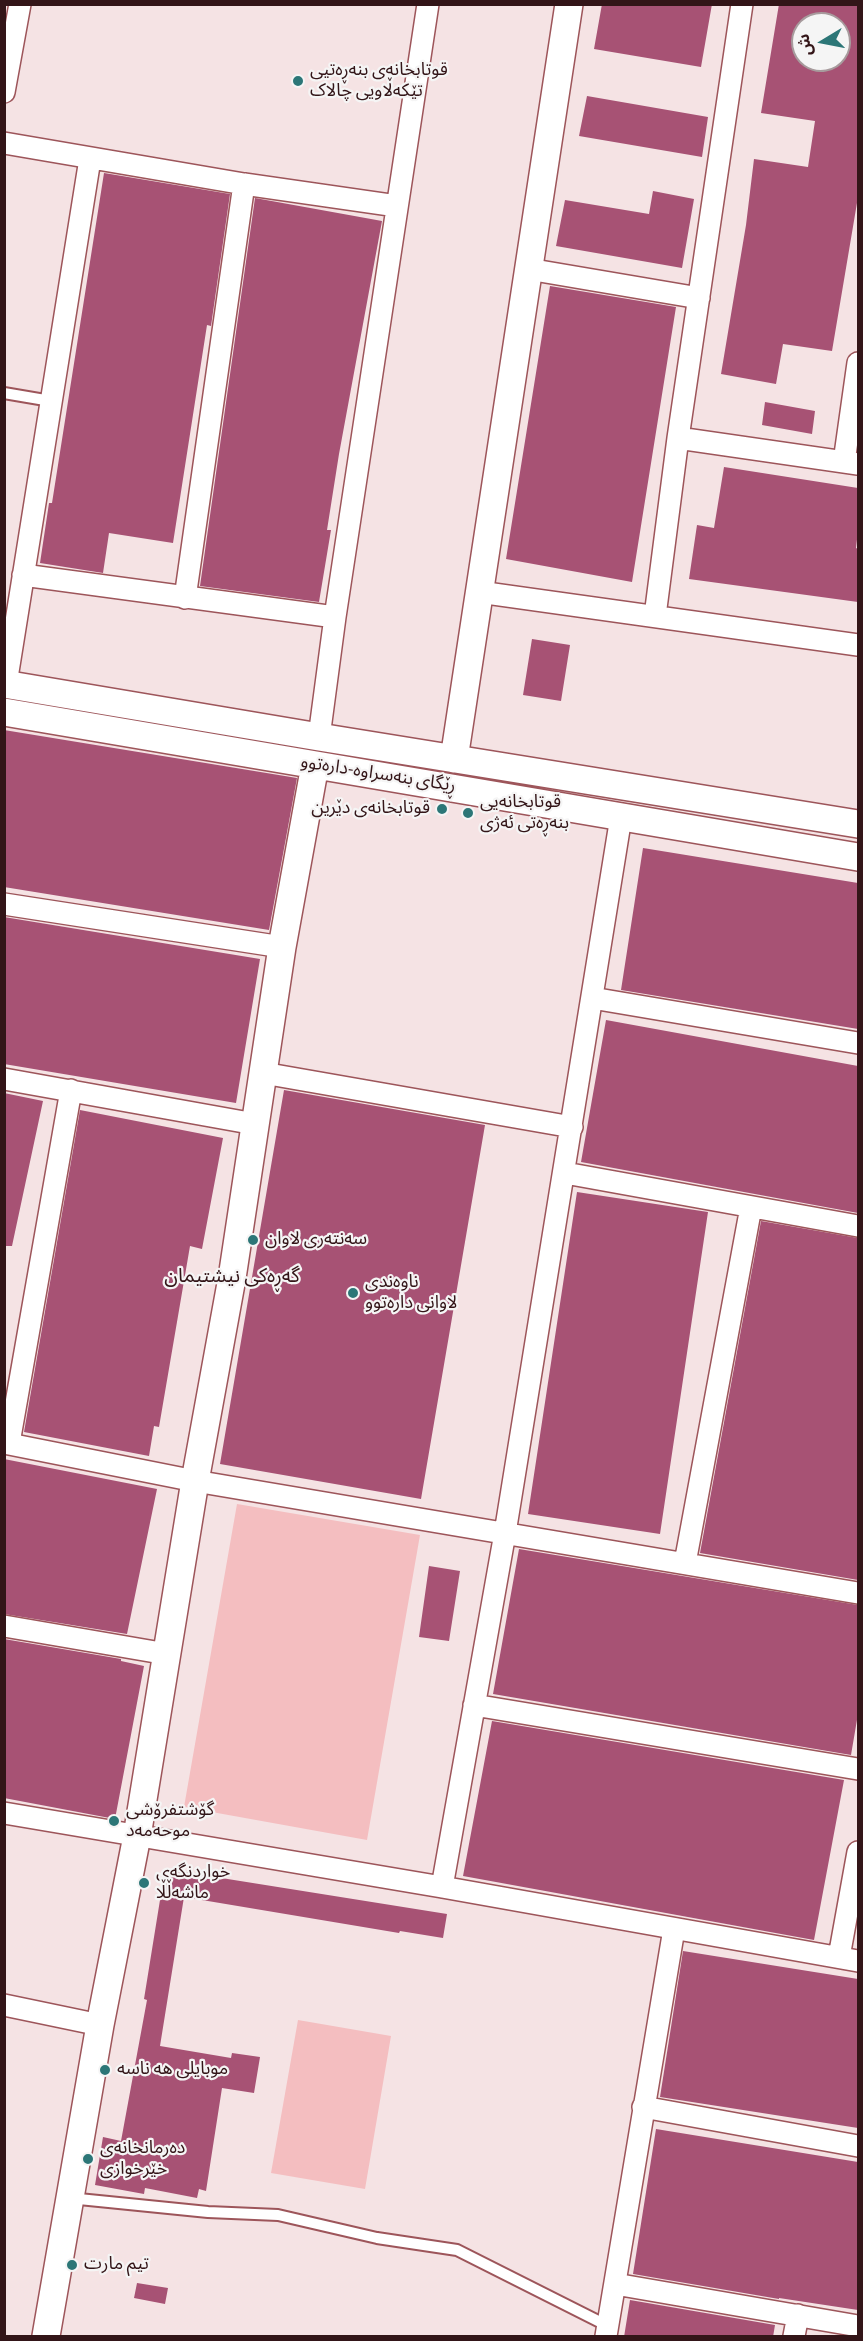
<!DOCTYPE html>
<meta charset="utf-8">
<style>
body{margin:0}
#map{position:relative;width:863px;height:2341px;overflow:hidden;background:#f5e3e4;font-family:"Source Sans 3","Noto Sans Arabic",sans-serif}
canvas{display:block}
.frame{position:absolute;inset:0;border:6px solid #331518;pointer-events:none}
.north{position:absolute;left:791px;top:12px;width:60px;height:60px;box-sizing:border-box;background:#f5f5f5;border:2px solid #a79b9d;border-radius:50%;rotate:260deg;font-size:16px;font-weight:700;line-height:24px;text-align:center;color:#331518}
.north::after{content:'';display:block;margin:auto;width:21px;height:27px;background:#2c7677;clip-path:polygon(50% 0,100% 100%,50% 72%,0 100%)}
</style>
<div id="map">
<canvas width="863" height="2341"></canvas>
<div class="frame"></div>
<div class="north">ش</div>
</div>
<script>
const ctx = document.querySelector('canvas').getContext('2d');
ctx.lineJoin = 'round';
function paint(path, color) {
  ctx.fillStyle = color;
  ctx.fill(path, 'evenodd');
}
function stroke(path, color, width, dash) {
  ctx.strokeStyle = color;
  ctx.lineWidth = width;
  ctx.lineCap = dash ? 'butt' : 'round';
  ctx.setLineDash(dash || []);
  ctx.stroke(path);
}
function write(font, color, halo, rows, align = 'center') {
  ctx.font = font + ' "Source Sans 3","Noto Sans Arabic",sans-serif';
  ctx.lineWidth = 4.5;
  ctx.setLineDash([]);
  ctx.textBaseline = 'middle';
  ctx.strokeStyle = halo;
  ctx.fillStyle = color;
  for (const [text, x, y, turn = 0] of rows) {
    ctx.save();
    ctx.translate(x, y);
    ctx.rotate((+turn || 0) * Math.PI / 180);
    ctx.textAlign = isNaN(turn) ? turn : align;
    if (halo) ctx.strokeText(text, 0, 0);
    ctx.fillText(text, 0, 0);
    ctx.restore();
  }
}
paint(new Path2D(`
 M237,1504L420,1535L367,1840L184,1807Z
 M298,2020L391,2036L365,2189L271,2173Z`), '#f4bec0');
paint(new Path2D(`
 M602,4H712L701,67L594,49Z
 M779,4H858V197L832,351L783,344L776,384L721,374L746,225L754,159L808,167L815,121L761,113ZM803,24H839V60H803Z
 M587,96L708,117L702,157L579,136Z
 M104,173L230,194L211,326L207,325L173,543L109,533L103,573L40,563L49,503H52Z
 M653,191L694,199L682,268L556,246L565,200L649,214Z
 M255,198L382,221L339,454L327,530H331L319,602L200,586Z
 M550,286L676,307L632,582L506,559Z
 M765,402L815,411L812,434L762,425Z
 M724,467L858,488V531L856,548L858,549V602L689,579L697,525L714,528Z
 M532,639L570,645L561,701L523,695Z
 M4,730L297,778L269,930L4,887Z
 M643,848L858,883V1029L621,990Z
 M4,917L260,959L236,1103L4,1064Z
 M606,1020L858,1066V1213L581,1162Z
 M284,1090L485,1125L421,1499L220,1464Z
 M4,1093L43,1101L12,1246H4Z
 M80,1110L223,1138L202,1249L190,1246L159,1427L154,1426L149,1456L24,1432Z
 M577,1192L708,1212L660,1534L528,1514Z
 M761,1221L858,1238V1580L700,1553Z
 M4,1459L157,1489L127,1634L4,1614Z
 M519,1549L858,1605V1714L851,1755L493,1694Z
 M429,1566L460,1571L449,1641L419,1637Z
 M4,1639L121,1659V1661L144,1666L115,1819L4,1798Z
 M492,1721L844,1780L814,1940L463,1876Z
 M165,1869L447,1914L443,1938L400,1931L399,1933L184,1897L160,2046L231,2058L232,2053L260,2057L254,2093L222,2088L206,2191L199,2189L197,2198L145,2188L144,2194L95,2185L103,2137L121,2141L147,2000L144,1999Z
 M683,1951L858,1979V2128L660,2097Z
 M656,2129L858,2162V2310L779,2298V2299L633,2274Z
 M137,2283L168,2288L165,2304L134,2298Z
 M630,2300L775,2325L773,2337H624Z`), '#a75274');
const service = new Path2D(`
 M4,393L51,401
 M69,2198L208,2212L278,2215L377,2238L457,2250L608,2326`);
const minor = new Path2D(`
 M4,92L20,4
 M4,143L244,184L397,206
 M528,269L699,298
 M678,438L858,464
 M844,462L858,363
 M23,575L335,617
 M479,592L858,645
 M185,598L244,184
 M655,616L678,438L742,4
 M6,684L90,159
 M319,737L335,617L428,4
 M4,904L282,947
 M592,998L858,1043
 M263,1073L572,1127
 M4,1079L255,1124
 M565,1173L858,1226
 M4,1443L195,1481L858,1593
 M9,1443L71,1090
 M685,1563L751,1207
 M4,1626L167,1654
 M474,1705L858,1769
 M4,1813L442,1887L858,1961
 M442,1887L505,1533L621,817
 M839,1957L858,1852
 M4,2005L100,2025
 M643,2107L858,2146
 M615,2284L858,2326
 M606,2336L674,1929
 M794,2336L798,2315`);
const tertiary = new Path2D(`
 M4,684L319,737L858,824
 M4,712L858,857
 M454,759L569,4
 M46,2336L100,2025L137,1836L195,1481L232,1278L282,947L315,765`);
stroke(service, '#9d555a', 14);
stroke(minor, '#9d555a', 24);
stroke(tertiary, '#9d555a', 30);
stroke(service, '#fff', 10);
stroke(minor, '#fff', 21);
stroke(tertiary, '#fff', 27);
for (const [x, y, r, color] of [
 [298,81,6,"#2c7677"],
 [442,809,6,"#2c7677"],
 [468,813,6,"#2c7677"],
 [253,1240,6,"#2c7677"],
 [353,1293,6,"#2c7677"],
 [114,1821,6,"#2c7677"],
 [144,1883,6,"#2c7677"],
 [105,2070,6,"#2c7677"],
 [88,2159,6,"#2c7677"],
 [72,2265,6,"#2c7677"]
]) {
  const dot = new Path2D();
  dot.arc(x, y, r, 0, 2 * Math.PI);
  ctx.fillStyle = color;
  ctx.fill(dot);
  stroke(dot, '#f5f5f5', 2);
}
write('18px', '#331518', '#f5f5f5', [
 ["قوتابخانەی بنەڕەتیی",310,71],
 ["تێکەڵاویی چالاک",310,92],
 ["قوتابخانەیی",480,803],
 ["بنەڕەتی ئەژی",480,824],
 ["قوتابخانەى دێرین",430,809,"right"],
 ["سەنتەری لاوان",265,1240],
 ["ناوەندی",365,1283],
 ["لاوانی دارەتوو",365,1304],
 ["گۆشتفرۆشی",126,1811],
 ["موحەمەد",126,1832],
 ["خواردنگەی",156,1873],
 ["ماشەڵڵا",156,1894],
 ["موبایلی هه ناسه",117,2070],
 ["دەرمانخانەی",100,2149],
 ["خێرخوازی",100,2170],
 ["تیم مارت",84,2265]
], 'left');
write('18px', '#331518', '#f5f5f5', [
 ["ڕێگای بنەسراوە-دارەتوو",378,775,9]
]);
write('20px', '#331518', '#f5f5f5', [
 ["گەڕەکی نیشتیمان",232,1278]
]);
</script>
